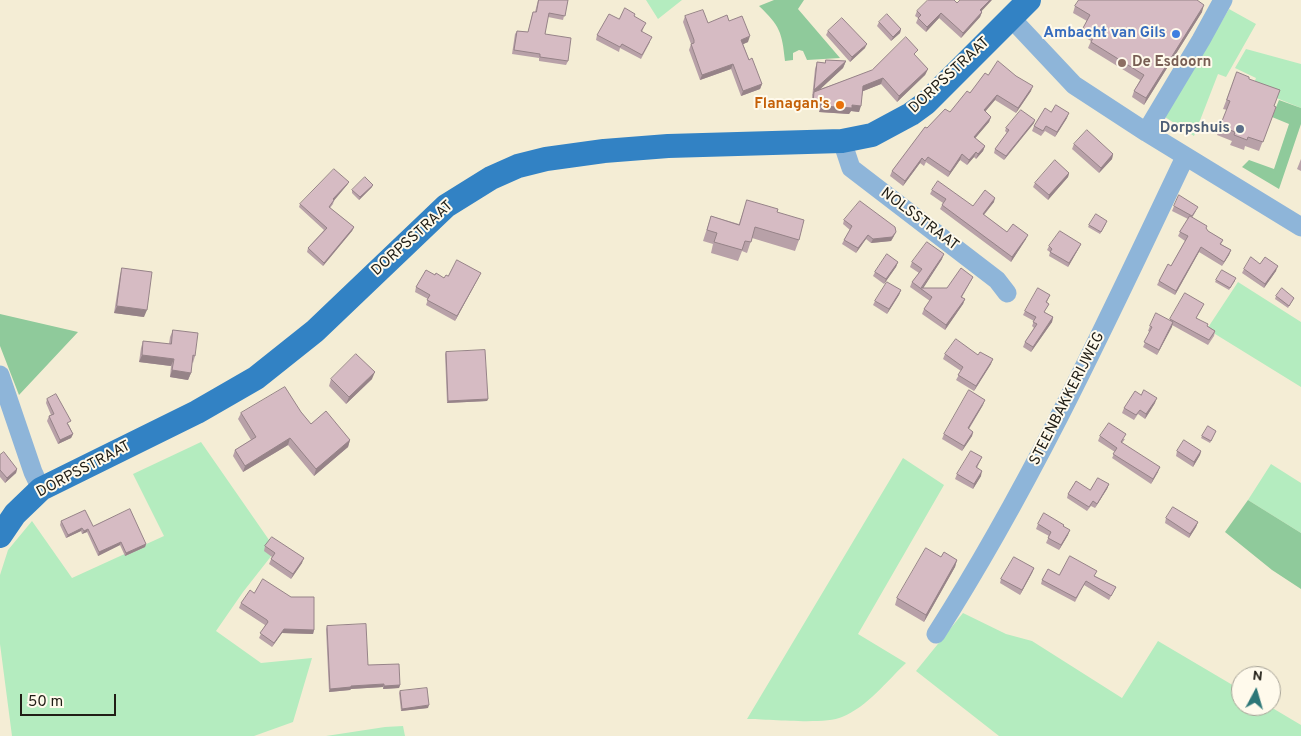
<!DOCTYPE html>
<style>
body{margin:0}
#map{position:relative;width:1301px;height:736px;overflow:hidden;background:#f4edd5;font-family:Overpass,sans-serif}
canvas{display:block}
.north{position:absolute;left:1231px;top:666px;width:50px;height:50px;box-sizing:border-box;background:#fffaec;border:1px solid #a6a296;border-radius:50%;rotate:6deg;font-size:14px;font-weight:700;line-height:20px;text-align:center;color:#201d15}
.north::after{content:'';display:block;margin:auto;width:18px;height:22px;background:#2d7778;clip-path:polygon(50% 0,100% 100%,50% 72%,0 100%)}
.scale{position:absolute;left:20px;top:694px;width:96px;height:22px;box-sizing:border-box;border:2px solid #201d15;border-top:0;padding-left:6px;font-size:15px;line-height:18px;white-space:nowrap;color:#201d15;-webkit-text-stroke:4px #fffaec;paint-order:stroke}
</style>
<div id="map">
<canvas width="1301" height="736"></canvas>
<div class="north">N</div>
<div class="scale">50 m</div>
</div>
<script>
const ctx = document.querySelector('canvas').getContext('2d');
ctx.lineJoin = 'round';
function paint(path, color) {
  ctx.fillStyle = color;
  ctx.fill(path, 'evenodd');
}
function stroke(path, color, width, dash) {
  ctx.strokeStyle = color;
  ctx.lineWidth = width;
  ctx.lineCap = dash ? 'butt' : 'round';
  ctx.setLineDash(dash || []);
  ctx.stroke(path);
}
function write(font, color, halo, rows, align = 'center') {
  ctx.font = font + ' Overpass,sans-serif';
  ctx.lineWidth = 4;
  ctx.setLineDash([]);
  ctx.textBaseline = 'middle';
  ctx.strokeStyle = halo;
  ctx.fillStyle = color;
  for (const [text, x, y, turn = 0] of rows) {
    ctx.save();
    ctx.translate(x, y);
    ctx.rotate((+turn || 0) * Math.PI / 180);
    ctx.textAlign = isNaN(turn) ? turn : align;
    if (halo) ctx.strokeText(text, 0, 0);
    ctx.fillText(text, 0, 0);
    ctx.restore();
  }
}
paint(new Path2D(`
 M646,0H682L658,19Z
 M1229,9L1256,24L1226,77L1218,74L1194,136L1165,117Z
 M1246,49L1301,64V108L1252,88L1256,78L1235,68Z
 M1238,282L1301,322V387L1207,329Z
 M201,442L276,550L243,592L216,631L261,663L312,658L293,722L254,736H12L0,644V575L8,550L32,521L72,578L164,536L133,474Z
 M903,458L944,485L858,634L906,663C887,681 867,707 842,717C825,725 767,719 747,719Z
 M1271,464L1301,483V533L1248,500Z
 M963,613L1006,634L1032,641L1122,698L1158,641L1241,690V706H1269L1301,725V736H999L916,671Z
 M403,726L405,736H326L385,727Z`), '#b4ecbf');
paint(new Path2D(`
 M774,0H804L798,9L840,58L807,60L803,51L799,50L793,53V60L785,61C782,32 780,26 759,6Z
 M1279,100L1301,108V124L1279,189L1242,167L1249,160L1274,169L1289,124L1272,117Z
 M0,314L78,332L19,395L0,346Z
 M1248,500L1301,533V589L1272,570L1225,532Z`), '#8fca9b');
stroke(new Path2D(`
 M1011,18L1074,85L1146,132L1301,227
 M1146,132L1201,40L1223,0
 M842,141L851,168L997,280L1007,293
 M0,375L33,472L41,489
 M936,634C1033,482 1108,319 1185,157`), '#8eb5d9', 19);
stroke(new Path2D(`
 M0,536L15,514L41,489L197,412L256,378L315,331L446,206L491,178L518,166L546,159L604,151L668,146L842,141L872,135L911,114L926,103L1029,0`), '#3282c4', 24);
paint(new Path2D(`
 M538,0H568L563,20L548,17L545,34L568,61L566,65L539,61V58L512,54L515,34L517,31L528,32L532,15L533,12H535Z
 M957,3L982,12L980,17L961,38L939,18L926,32L916,23L918,18L915,16L917,11Z
 M1075,6L1202,12L1144,105L1132,97L1134,91L1140,80L1088,48L1091,41L1081,35L1083,28L1087,21L1073,13Z
 M634,16L644,27L642,32L650,42L641,59L620,48L619,52L596,40L597,35L619,19Z
 M685,16L708,23L729,21L748,42L743,44L749,60L762,84L760,89L741,96L731,69L700,80L689,50L691,44L683,22Z
 M879,22L901,29L900,33L891,41L877,26Z
 M828,31L865,48L850,62L826,35Z
 M915,56L928,69L925,75L897,102L881,84L863,91L859,112L851,111L849,114L819,112L820,108H811L815,69L817,62L825,63L826,60L846,61L843,68L820,89Z
 M1237,72L1274,106L1276,107L1259,151L1245,146L1244,150L1230,145L1232,141L1217,135L1227,110L1223,109Z
 M988,75L1031,91L1016,113L995,100L985,112L991,117L989,122L975,138L985,146L983,151L976,159L974,157L967,165L960,160L948,177L926,162L924,166L920,163L903,186L890,176L892,171L927,128L950,112Z
 M1051,112L1067,118L1055,137L1045,131L1041,136L1032,131L1034,126Z
 M1034,123L1004,160L994,153L995,149L1007,133L1005,131L1006,128Z
 M1074,144L1113,154L1112,159L1099,173L1072,149Z
 M1301,159V171L1297,169Z
 M1069,173L1068,177L1048,200L1033,187L1035,183Z
 M349,182L347,185L334,200L333,204L330,208L354,227L352,231L323,266L307,252L308,248L324,230L299,207L300,204Z
 M372,187L359,200L352,193V190Z
 M932,190L973,206L994,202L984,215L1007,232L1026,239L1011,262L940,209L943,203L930,194Z
 M747,200L777,212L799,240L795,251L752,238L747,253L742,251L738,261L711,253L713,244L703,241L711,216L739,224Z
 M1174,206L1196,211L1192,218L1208,231L1223,240L1221,244L1231,250L1229,255L1222,266L1199,252L1175,295L1157,285L1159,281L1171,266L1185,241L1178,236L1180,232L1188,219L1172,211Z
 M844,220L894,236L891,241L871,243L866,239L856,253L842,244L844,240L850,230L843,224Z
 M1106,224L1100,234L1088,227L1089,225Z
 M1081,244L1079,248L1068,267L1049,256L1050,252L1047,250L1049,246Z
 M942,259L923,288H947L973,277L971,281L962,297L965,299L963,304L945,330L922,314L924,309L930,301L910,287L912,282L919,273L910,267L912,262Z
 M898,262L896,267L884,284L873,276L875,272Z
 M1260,264L1276,271L1264,288L1242,273L1244,269Z
 M122,268L144,317L114,313L120,275Z
 M435,275L444,278L448,276L479,277L455,321L426,305L428,299L415,292L416,287Z
 M1216,280L1235,281L1229,290L1215,282Z
 M901,290L899,295L887,314L873,305L875,301Z
 M1050,295L1047,302L1049,304L1044,312L1053,317L1052,322L1031,352L1023,347L1025,342L1034,328L1032,326L1034,321L1023,315L1025,311Z
 M1276,296L1294,298L1288,308L1275,299Z
 M1202,308L1196,318L1215,331L1214,336L1208,345L1172,325L1157,355L1143,347L1150,332L1148,331L1150,326L1170,320V319Z
 M173,330L195,356L193,363L192,362L191,373L188,380L170,377L171,366L139,362L141,348L143,341L169,344L170,337Z
 M446,352L488,399L487,401L447,403L445,354Z
 M945,354L978,355L991,364L974,391L956,380L961,371L943,359Z
 M331,379H372L346,404L329,386Z
 M47,399L69,425L73,434L71,438L58,444L47,421L49,416L51,415L46,403Z
 M1155,403L1145,419L1138,414L1134,420L1122,413L1124,408Z
 M983,405L969,429L973,432L972,436L962,451L942,439L944,434Z
 M301,412L311,424L350,440L348,447L314,476L288,445L243,472L233,456L235,450L251,440L238,419L241,413Z
 M1216,431L1210,443L1201,438L1202,436Z
 M1100,436L1125,439L1122,443L1158,472L1151,484L1112,458L1115,452L1098,441Z
 M1177,451H1201L1200,455L1193,467L1176,456Z
 M0,455L17,469L16,473L5,483L0,477Z
 M982,457L977,468L981,476L973,489L955,479L957,474Z
 M1109,484L1107,489L1095,508L1091,506L1087,511L1067,498L1068,494L1090,490Z
 M1166,518L1198,522L1196,527L1189,538L1165,523Z
 M61,521L93,526L146,544L145,547L125,556L120,545L98,556L87,532L82,534L81,531L66,538L60,525Z
 M1038,524L1063,526L1068,535L1059,550L1046,543L1049,536L1036,529Z
 M265,546L302,563L291,579L269,564L272,557L264,551Z
 M941,557L957,560L955,567L924,622L895,605L897,598Z
 M1034,568L1032,573L1020,595L1000,583L1001,579Z
 M1059,575L1095,576L1116,587L1109,600L1084,585L1075,602L1041,584L1042,580Z
 M241,603L314,630L313,634L282,633L272,647L259,638L265,625L239,608Z
 M327,626L368,665L400,685L399,688L383,689V687L351,689L350,690L329,692L326,629Z
 M400,691L428,708L401,711L399,693Z`), '#b8a1a8');
paint(new Path2D(`
 M990,0H992L978,15L980,10Z
 M1204,5L1202,12L1144,105L1146,98Z
 M982,12L980,17L961,38L963,33Z
 M941,13L939,18L926,32L927,27Z
 M901,29L900,33L891,41L893,37Z
 M750,36L748,42L739,46L741,40Z
 M867,44L865,48L850,62L852,57Z
 M846,61L843,68L814,95V92L812,97L814,90Z
 M733,64L731,69L700,80L702,75Z
 M928,69L925,75L897,102L899,96Z
 M883,78L881,84L861,92L863,86Z
 M762,84L760,89L741,96L743,91Z
 M1033,86L1031,91L1016,113L1018,108Z
 M997,95L995,100L982,115L984,110Z
 M813,102H822L820,108H811Z
 M852,105L861,106L859,112L851,111L849,114L819,112L822,106Z
 M1069,113L1067,118L1055,137L1057,132Z
 M991,117L989,122L972,142L974,137Z
 M1035,120L1034,123L1004,160L1006,156Z
 M985,146L983,151L976,159L978,154Z
 M976,152L974,157L967,165L969,160Z
 M962,154L960,160L948,177L950,172Z
 M1113,154L1112,159L1099,173L1101,168Z
 M922,158L920,163L903,186L905,181Z
 M1069,173L1068,177L1048,200L1049,195Z
 M349,182L347,185L332,203L333,199Z
 M373,185L372,187L359,200L360,197Z
 M995,198L994,202L981,218L983,214Z
 M354,227L352,231L323,266L324,263Z
 M896,232L894,236L891,241L871,243L873,239Z
 M868,235L866,239L856,253L858,248Z
 M1028,235L1026,239L1011,262L1012,257Z
 M1081,244L1079,248L1068,267L1069,263Z
 M1201,247L1199,252L1175,295L1176,291Z
 M1231,250L1229,255L1222,266L1224,262Z
 M944,254L942,259L922,290L921,289Z
 M898,262L896,267L884,284L886,279Z
 M1278,266L1276,271L1264,288L1265,284Z
 M481,273L479,277L455,321L457,316Z
 M901,290L899,295L887,314L889,309Z
 M965,299L963,304L945,330L946,325Z
 M117,306L147,310L144,317L114,313Z
 M1053,317L1052,322L1031,352L1033,347Z
 M1173,322L1172,327L1157,355L1159,350Z
 M142,355L174,359L171,366L139,362Z
 M993,359L991,364L974,391L976,386Z
 M172,370L191,373L188,380L170,377Z
 M375,372L372,379L346,404L349,397Z
 M1157,398L1155,403L1145,419L1146,414Z
 M488,399L487,401L447,403L448,401Z
 M985,400L983,405L966,433L968,428Z
 M973,432L972,436L962,451L964,446Z
 M73,434L71,438L58,444L60,440Z
 M290,438L288,445L243,472L245,466Z
 M350,440L348,447L314,476L316,469Z
 M1201,451L1200,455L1193,467L1194,462Z
 M1160,467L1158,472L1151,484L1153,479Z
 M17,469L16,473L5,483L7,478Z
 M982,471L981,476L973,489L974,484Z
 M1109,484L1107,489L1095,508L1097,504Z
 M1198,522L1196,527L1189,538L1190,534Z
 M82,528L81,531L66,538L68,535Z
 M88,529L87,532L82,534L84,531Z
 M1070,530L1068,535L1059,550L1061,545Z
 M121,542L120,545L98,556L99,552Z
 M146,544L145,547L125,556L126,553Z
 M304,558L302,563L291,579L293,574Z
 M957,560L955,567L924,622L926,615Z
 M1034,568L1032,573L1020,595L1022,590Z
 M284,629L314,630L313,634L282,633L272,647L274,643Z
 M384,684L383,687L351,689L350,690L329,692L330,689L351,686Z
 M400,685L399,688L383,689L384,686Z
 M429,705L428,708L401,711L402,709Z`), '#968388');
const building = new Path2D(`
 M539,0H568L565,16L549,13L545,34L571,38L568,61L540,57V54L514,50L517,31L528,32L533,12H536Z
 M928,0H954L957,3L960,0H990L980,10L982,12L963,33L941,13L927,27L918,18L921,15L917,11Z
 M1079,0H1197L1204,5L1146,98L1134,91L1144,75L1091,42L1094,36L1083,28L1090,15L1075,6Z
 M625,8L635,14L634,16L646,23L641,31L652,37L642,55L622,44L620,47L597,35L609,14L619,19Z
 M703,10L708,23L727,15L729,21L742,16L750,36L741,40L749,60L752,58L762,84L743,91L733,64L702,75L691,44L694,43V40L685,16Z
 M887,14L901,29L893,37L879,22Z
 M842,18L867,44L852,57L828,31Z
 M906,37L918,50L914,54L928,69L899,96L883,78L863,86L861,106L852,105V108L822,106V102H813L814,92L872,70Z
 M826,60L846,61L814,90L817,62L825,63Z
 M998,61L1016,76L1033,86L1018,108L997,95L984,110L991,117L974,137L985,146L978,154L976,152L969,160L962,154L950,172L928,157L925,161L922,158L905,181L892,171L925,127L927,128L945,109L950,112L967,91L970,93L985,73L988,75Z
 M1237,72L1249,77V79L1280,90L1274,106L1276,107L1263,142L1248,137L1247,140L1234,135L1235,132L1220,126L1230,101L1227,100Z
 M1056,105L1069,113L1057,132L1046,126L1043,131L1034,126L1045,108L1051,112Z
 M1021,110L1035,120L1006,156L995,149L1009,130L1006,128Z
 M1087,130L1113,154L1101,168L1074,144Z
 M1055,160L1069,173L1049,195L1035,183Z
 M334,169L349,182L333,199L334,200L329,207L354,227L324,263L308,248L327,228L300,204Z
 M365,177L373,185L360,197L352,190Z
 M938,181L973,206L985,190L995,198L983,214L1007,232L1013,224L1028,235L1012,257L942,205L946,199L932,190Z
 M1179,195L1198,207L1192,216L1174,206Z
 M747,200L778,209L777,212L804,220L799,240L755,227L751,242L745,241L742,250L714,242L717,233L707,230L711,216L739,225Z
 M860,201L895,227L896,232L892,237L873,239L868,235L858,248L844,240L852,226L844,220Z
 M1096,214L1107,221L1101,232L1089,225Z
 M1190,216L1207,226L1206,228L1208,231L1223,240L1220,244L1231,250L1224,262L1201,247L1176,291L1159,281L1168,264L1171,266L1188,236L1180,232Z
 M1060,231L1081,244L1069,263L1050,252L1052,249L1049,246Z
 M927,242L944,254L921,288H947L961,268L973,277L961,297L965,299L946,325L924,309L932,297L912,282L922,269L912,262Z
 M887,254L898,262L886,279L875,272Z
 M1251,257L1260,264L1265,257L1278,266L1265,284L1244,269Z
 M457,260L481,273L457,316L427,300L430,295L416,287L426,270L435,275L436,273L444,278L446,275L448,276Z
 M122,268L152,272L147,310L117,306Z
 M1222,270L1236,278L1230,288L1216,280Z
 M887,282L901,290L889,309L875,301Z
 M1038,288L1050,295L1046,302L1049,304L1044,312L1053,317L1033,347L1025,342L1037,324L1033,322L1036,317L1025,311Z
 M1282,288L1294,298L1289,306L1276,296Z
 M1185,293L1204,304L1196,318L1208,324L1207,326L1215,331L1209,340L1170,319Z
 M1156,313L1173,322L1159,350L1144,342L1152,327L1150,326Z
 M173,330L198,333L195,356L193,355L191,373L172,370L174,359L142,355L143,341L171,344Z
 M956,339L978,355L980,352L993,359L976,386L958,375L963,367L945,354Z
 M485,350L488,399L448,401L446,352Z
 M356,354L375,372L349,397L331,379Z
 M285,387L301,412L311,424L326,411L350,440L316,469L290,438L245,466L235,450L256,437L241,413Z
 M969,390L985,400L968,428L973,432L964,446L944,434Z
 M1144,390L1157,398L1146,414L1140,410L1136,415L1124,408L1135,391L1141,395Z
 M56,394L71,421L67,423L73,434L60,440L49,416L54,414L47,399Z
 M1109,423L1126,434L1121,442L1160,467L1153,479L1113,454L1117,448L1100,436Z
 M1208,426L1216,431L1211,441L1202,436Z
 M1184,440L1201,451L1194,462L1177,451Z
 M971,451L982,457L976,467L982,471L974,484L957,474Z
 M4,452L17,469L7,478L0,470V455Z
 M1098,478L1109,484L1097,504L1093,501L1089,507L1068,494L1076,481L1090,490Z
 M1173,507L1198,522L1190,534L1166,518Z
 M130,509L146,544L126,553L121,542L99,552L88,529L84,531L82,528L68,535L61,521L85,510L93,526Z
 M1044,513L1064,525L1063,526L1070,530L1061,545L1048,538L1051,532L1038,524Z
 M272,537L304,558L293,574L271,559L275,553L265,546Z
 M926,548L941,557L944,552L957,560L926,615L897,598Z
 M1070,556L1097,571L1094,576L1116,587L1111,596L1086,581L1076,598L1042,580L1048,569L1059,575Z
 M1014,557L1034,568L1022,590L1001,579Z
 M263,579L291,597H314V630L284,629L274,643L260,633L268,622L267,620L241,603L250,590L254,593Z
 M366,624L368,665L399,664L400,685L384,686V684L351,686V687L330,689L327,626Z
 M427,688L429,705L402,709L400,691Z`);
paint(building, '#d6bbc3');
stroke(building, '#968388', 1);
for (const [x, y, r, color] of [
 [1176,34,5,"#3f7fe0"],
 [1122,63,5,"#8d6e63"],
 [840,105,5,"#e8710a"],
 [1240,129,5,"#5c6f8a"]
]) {
  const dot = new Path2D();
  dot.arc(x, y, r, 0, 2 * Math.PI);
  ctx.fillStyle = color;
  ctx.fill(dot);
  stroke(dot, '#fffaec', 2);
}
write('bold 15px', '#366cbe', '#fffaec', [
 ["Ambacht van Gils",1166,34]
], 'right');
write('bold 15px', '#785e54', '#fffaec', [
 ["De Esdoorn",1132,63]
], 'left');
write('15px', '#201d15', '#fffaec', [
 ["DORPSSTRAAT",950,76,-43],
 ["NOLSSTRAAT",919,220,37],
 ["DORPSSTRAAT",413,239,-42],
 ["STEENBAKKERIJWEG",1068,399,-63],
 ["DORPSSTRAAT",84,470,-28]
]);
write('bold 15px', '#c56008', '#fffaec', [
 ["Flanagan's",830,105]
], 'right');
write('bold 15px', '#4e5e75', '#fffaec', [
 ["Dorpshuis",1230,129]
], 'right');
</script>
